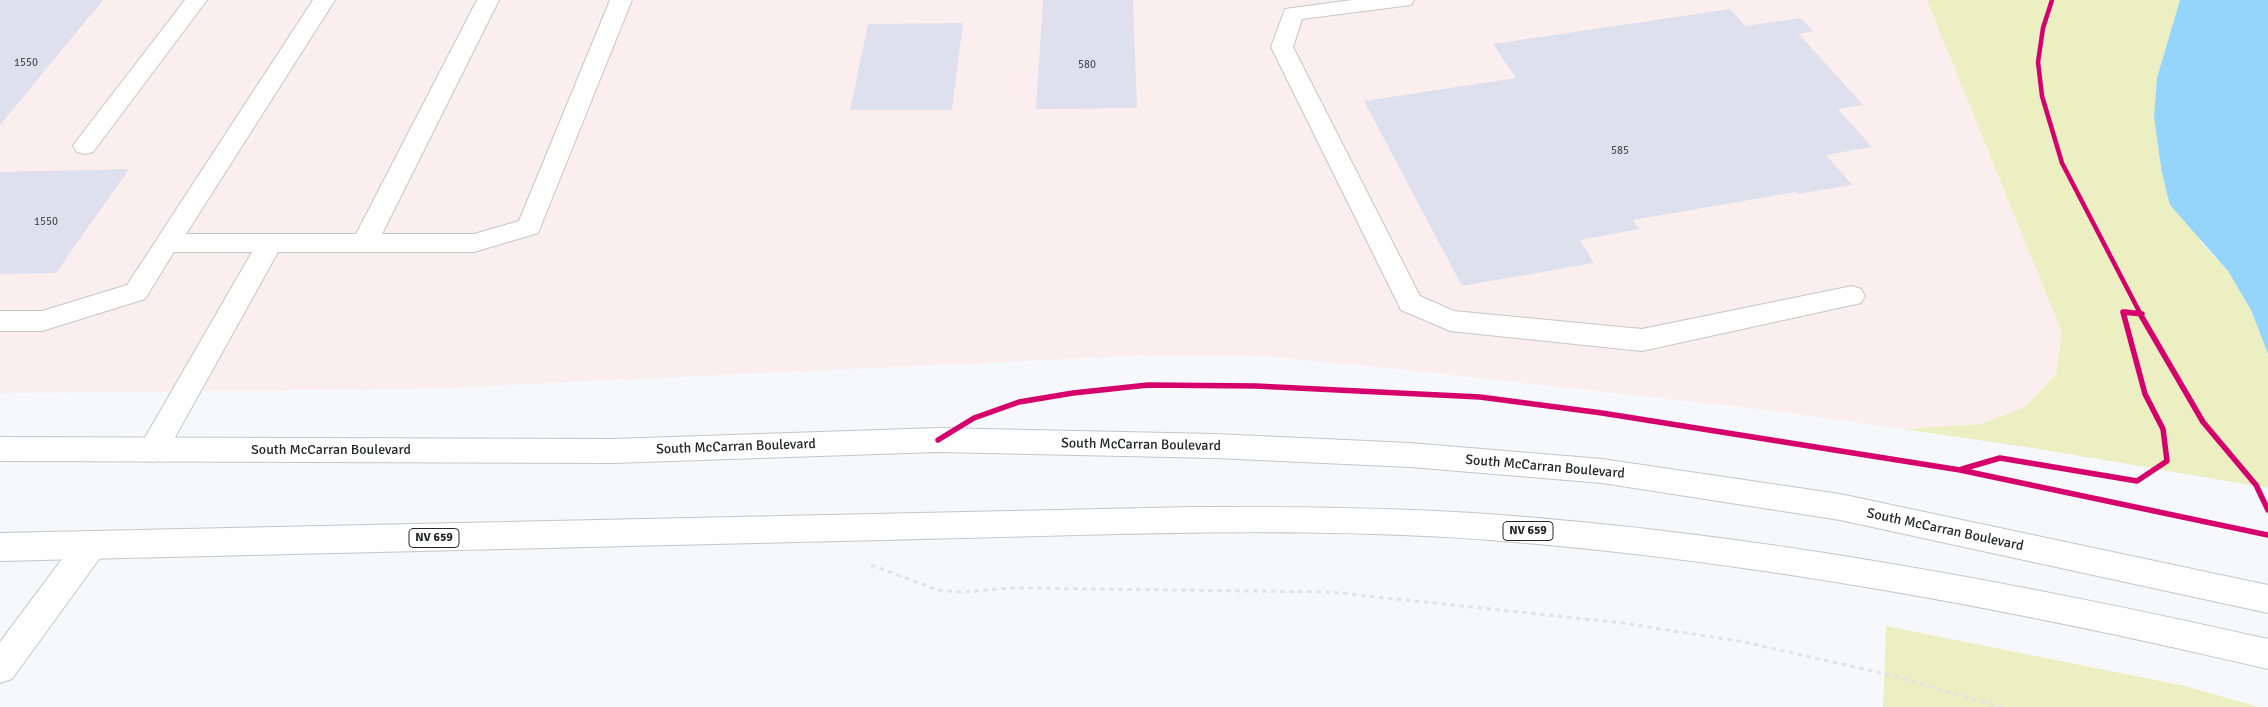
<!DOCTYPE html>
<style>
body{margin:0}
canvas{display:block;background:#f7f8fc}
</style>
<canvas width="2268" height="707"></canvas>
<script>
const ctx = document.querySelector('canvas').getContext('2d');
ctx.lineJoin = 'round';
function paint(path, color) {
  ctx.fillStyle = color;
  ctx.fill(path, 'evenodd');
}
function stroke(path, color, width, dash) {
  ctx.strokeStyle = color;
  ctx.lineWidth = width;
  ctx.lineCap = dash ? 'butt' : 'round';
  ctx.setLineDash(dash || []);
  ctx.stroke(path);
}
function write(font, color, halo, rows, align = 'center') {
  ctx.font = font + ' Signika,sans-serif';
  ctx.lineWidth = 5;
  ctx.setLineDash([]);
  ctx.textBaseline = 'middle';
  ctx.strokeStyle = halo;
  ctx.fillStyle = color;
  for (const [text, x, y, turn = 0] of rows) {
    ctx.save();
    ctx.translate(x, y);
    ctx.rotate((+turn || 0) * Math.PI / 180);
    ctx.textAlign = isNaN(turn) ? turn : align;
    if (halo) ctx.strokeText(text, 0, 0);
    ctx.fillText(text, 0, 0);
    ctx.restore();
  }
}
paint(new Path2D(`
 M0,0H1927L2062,333L2056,374L2025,407L1981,424L1903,429L1767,410L1388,368L1250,355H1153L419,389L0,393Z`), '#faefee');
paint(new Path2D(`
 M1927,0H2180L2170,39L2200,241L2228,271L2251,310L2268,354V488L2039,449L1903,429L1981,424L2025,407L2056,374L2062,333Z
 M1886,626L2185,686L2259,707H1883Z`), '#ebefc1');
paint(new Path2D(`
 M2180,0H2268V354L2251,310L2228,271L2170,205L2162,173L2154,117L2157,78Z`), '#95d4fb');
paint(new Path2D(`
 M0,0H103L0,125Z
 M1043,0H1133L1137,108L1036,109Z
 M1730,9L1745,26L1801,18L1813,31L1799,34L1863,105L1838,109L1872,147L1826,155L1852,185L1798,194L1796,192L1633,220L1639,229L1580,240L1594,263L1462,286L1364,101L1516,78L1493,44Z
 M963,23L952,110H850L868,24Z
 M129,169L56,273L0,274V172Z`), '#dee1ed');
const minor = new Path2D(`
 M185,0H207L93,152L85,154L77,152L73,146L77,140Z
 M313,0H335L186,234H356L477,0H499L382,234H474L519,221L610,0H632L538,233L474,252H278L163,459L153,462L143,459L138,450L143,441L252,252H174L145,299L42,331H0V311H42L127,285Z
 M1352,0H1414L1411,5L1403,6L1302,19L1293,47L1420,296L1454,311L1642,329L1852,286L1861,289L1865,296L1861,303L1642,351L1450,331L1401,310L1271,47L1285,9Z
 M91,532L102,535L106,545L102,555L12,679L0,683V642L80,535Z`);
const major = new Path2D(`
 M938,428L1215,434L1410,443L1602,459L1840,494L2268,585V613L1840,520L1602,483L1410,467L1215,458L938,452L612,463L0,461V437L612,439Z
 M1194,507C1292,507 1390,507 1488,514C1750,533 2012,581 2268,639V669C2012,609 1751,560 1489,540C1287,525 1084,536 882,540C588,547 294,554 0,561V533Z`);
stroke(minor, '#c6c6ca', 2);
stroke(major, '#c6c6ca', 2);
stroke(new Path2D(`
 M871,565L938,590L962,592L1012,588L1330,592L1623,623L1744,642L1886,674L2002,707`), '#e2e3e4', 3, [4.5, 4.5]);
paint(minor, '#fefeff');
paint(major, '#fefeff');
stroke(new Path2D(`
 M2052,0L2043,28L2038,62L2042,96L2062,163L2140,313
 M2123,313H2137`), '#d6006c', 4.5);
stroke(new Path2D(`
 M2125,312L2142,314
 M2139,312L2203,422L2256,485L2268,510
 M938,440L974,418L1019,402L1073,393L1148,385L1256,386L1480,397L1602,413L1960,470L2268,535
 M1962,469L2000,458L2137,481L2167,461L2163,429L2145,394L2123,312`), '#d6006c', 5.5);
write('11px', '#53555b', null, [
 ["1550",26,63],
 ["580",1087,65],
 ["585",1620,151],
 ["1550",46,222]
]);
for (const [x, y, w] of [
 [1528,531,50],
 [434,538,50]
]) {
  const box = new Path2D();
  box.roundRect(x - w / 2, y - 9.5, w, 19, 4);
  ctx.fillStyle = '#fff';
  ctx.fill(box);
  stroke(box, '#25262a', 1);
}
write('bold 12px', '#25262a', null, [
 ["NV 659",1528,531],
 ["NV 659",434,538]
]);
write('14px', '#25262a', '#fff', [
 ["South McCarran Boulevard",1141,445,1],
 ["South McCarran Boulevard",736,447,-2],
 ["South McCarran Boulevard",331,450],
 ["South McCarran Boulevard",1545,467,5],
 ["South McCarran Boulevard",1945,530,12]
]);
</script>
